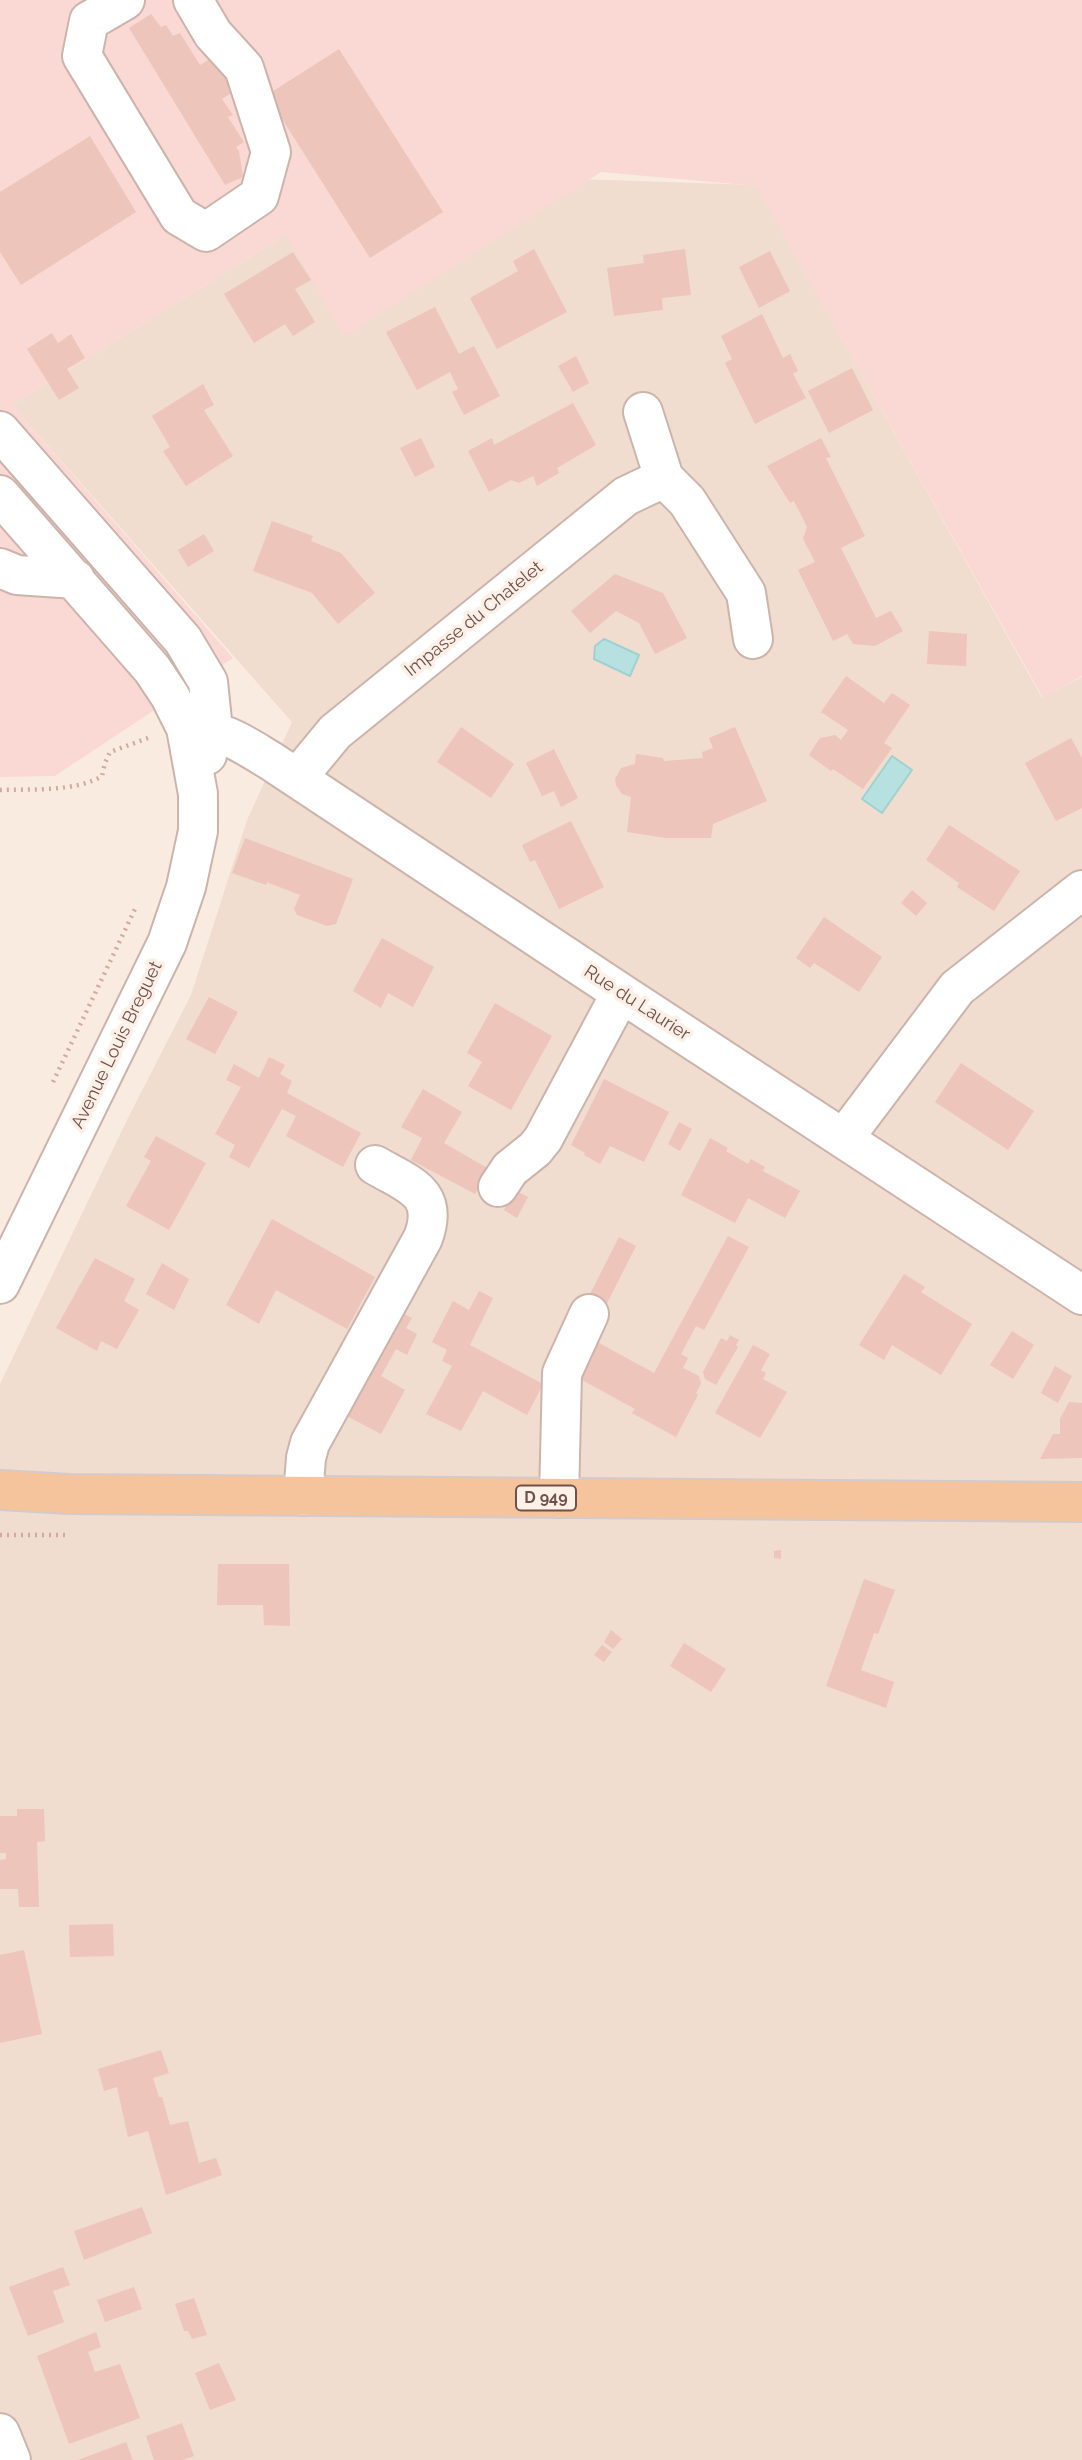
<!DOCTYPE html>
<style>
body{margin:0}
canvas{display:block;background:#faebe0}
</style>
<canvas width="1082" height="2460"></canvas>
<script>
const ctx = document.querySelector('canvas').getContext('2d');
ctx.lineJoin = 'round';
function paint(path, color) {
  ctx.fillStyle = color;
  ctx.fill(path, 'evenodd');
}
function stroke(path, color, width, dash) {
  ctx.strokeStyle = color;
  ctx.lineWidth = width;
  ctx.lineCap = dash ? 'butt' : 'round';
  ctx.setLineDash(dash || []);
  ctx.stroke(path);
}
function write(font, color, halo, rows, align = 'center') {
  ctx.font = font + ' Raleway,sans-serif';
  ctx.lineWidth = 7;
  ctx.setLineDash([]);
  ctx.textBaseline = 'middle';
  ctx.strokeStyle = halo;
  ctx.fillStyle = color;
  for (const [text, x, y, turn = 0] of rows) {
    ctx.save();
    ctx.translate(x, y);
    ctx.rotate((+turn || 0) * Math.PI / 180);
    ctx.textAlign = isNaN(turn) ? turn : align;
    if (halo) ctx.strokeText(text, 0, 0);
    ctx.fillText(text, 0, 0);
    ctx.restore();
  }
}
paint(new Path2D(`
 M577,179L756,185L1042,698L1082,677V2460H0V1384L128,1118L191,995L247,820L292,722L12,405L286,235Z`), '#f1dcd0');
paint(new Path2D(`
 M0,0H1082V676L1043,698L756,186L601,172L344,337L286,235L12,405L233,658L55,776L0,777Z`), '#fad9d5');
const water = new Path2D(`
 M604,639L639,655L630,676L594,659L595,646Z
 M892,756L912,770L882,813L862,799Z`);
paint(water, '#b7e1e0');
stroke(water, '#9ed2d1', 2);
paint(new Path2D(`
 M151,14L161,27L166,25L173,36L180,33L200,65L217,55L241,87L222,99L233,115L228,117L244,142L236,147L239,151L243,177L225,185L129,28Z
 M339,49L443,212L370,258L267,95Z
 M90,136L136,212L21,285L0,252V192Z
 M534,249L567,312L497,349L470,298L518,271L513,261Z
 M685,249L691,295L662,298L663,310L614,316L607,268L644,263L643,255Z
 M770,251L790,291L759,308L739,267Z
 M293,252L311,280L295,289L315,322L293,336L285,324L254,343L224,294Z
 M435,307L459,354L474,346L500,396L464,415L452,392L458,389L450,372L417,390L386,332Z
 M762,314L783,358L790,354L798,371L793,374L806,398L755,424L725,363L732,359L721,336Z
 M52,333L58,343L71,334L85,358L67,369L79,388L59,400L27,349Z
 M576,356L589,383L573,392L558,366Z
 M852,368L873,410L829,433L808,391Z
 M203,384L214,405L204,410L233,456L186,486L163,451L170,447L152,416Z
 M573,403L596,445L557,468L559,473L537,486L533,476L519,483L511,480L489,492L468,451L492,438L494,445Z
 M421,438L435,467L415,477L400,448Z
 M821,438L831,457L826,458L865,536L841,548L876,618L891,611L903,631L875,646L853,644L847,634L833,641L798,570L815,562L803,539L807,527L794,501L790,503L767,466Z
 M272,521L313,536L311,541L341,553L375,593L338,624L312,593L253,571Z
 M204,534L214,551L188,567L178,550Z
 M615,574L663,593L687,638L655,654L639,623L616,611L590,633L571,611Z
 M929,631L967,634L966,666L927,664Z
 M846,676L884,703L892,693L910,705L884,743L892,748L863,789L833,769L831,771L809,755L820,738L835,735L841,740L848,730L821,712Z
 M461,727L514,764L491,798L437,762Z
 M735,727L767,801L713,824L711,838H666L627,832L631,797L622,794L616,785L615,779L621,768L635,764L636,754L663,758L664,761L703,758L702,752L713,748L709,738Z
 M1071,738L1082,758V808L1056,821L1025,763Z
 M554,749L578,798L561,807L554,791L542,796L526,763Z
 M571,821L604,887L559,909L535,860L530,862L522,845Z
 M949,825L1020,871L994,911L957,887L959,883L926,860Z
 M245,838L353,879L336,924L327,926L297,915L294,909L300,895L269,883L268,881L266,885L232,873Z
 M912,890L927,903L916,916L901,903Z
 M824,917L882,957L859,992L814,963L810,968L796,958Z
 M382,938L434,967L413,1007L388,993L381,1008L353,991Z
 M209,997L238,1012L215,1054L186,1039Z
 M495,1003L552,1036L511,1110L468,1086L482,1062L467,1053Z
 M269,1057L285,1065L280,1074L292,1081L287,1093L361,1133L343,1167L286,1136L296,1116L282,1109L249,1168L229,1157L235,1145L215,1134L241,1087L226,1080L234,1064L259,1078Z
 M961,1063L1034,1111L1008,1150L935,1102Z
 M604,1079L669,1112L644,1162L610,1146L600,1164L584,1155L585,1153L571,1145Z
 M423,1089L462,1112L444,1143L489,1169L475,1194L411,1160L422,1138L401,1127Z
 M679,1122L692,1129L680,1151L668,1144Z
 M156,1136L206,1163L169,1230L126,1206L151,1161L144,1157Z
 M710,1138L728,1148L726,1151L748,1164L751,1159L765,1167L763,1171L800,1191L785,1218L748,1198L735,1223L681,1195Z
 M514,1190L528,1197L517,1218L504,1210Z
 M272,1219L375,1277L347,1329L276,1290L259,1324L226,1305Z
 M728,1236L749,1247L704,1330L696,1326L681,1354L688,1358L683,1368L699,1376L701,1383L696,1393L698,1395L676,1437L632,1413L635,1409L571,1374L590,1338L654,1373Z
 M619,1237L636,1246L603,1311L586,1302Z
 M95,1258L135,1279L124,1301L139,1310L117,1349L101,1341L97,1351L56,1328Z
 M162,1263L189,1279L174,1310L146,1294Z
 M904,1274L925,1287L921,1292L972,1324L941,1375L892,1345L884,1360L859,1345Z
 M479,1291L493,1298L470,1345L543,1384L527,1415L483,1391L461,1431L426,1414L452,1366L442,1361L447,1350L432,1342L453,1301L469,1310Z
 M395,1309L412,1318L406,1328L417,1334L407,1355L396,1349L381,1376L405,1390L381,1434L339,1412Z
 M1012,1331L1034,1345L1013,1379L990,1365Z
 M730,1335L739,1340L736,1345L738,1347L716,1385L705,1379L703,1372L721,1338L727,1341Z
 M753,1345L770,1354L761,1370L766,1373L763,1379L787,1392L760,1438L715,1413Z
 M1055,1366L1072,1376L1058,1403L1041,1393Z
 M1069,1402L1082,1403V1458L1040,1459L1053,1434H1060V1419Z
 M781,1550V1559L774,1558V1551Z
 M218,1564H289L290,1626L264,1625L263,1605H217Z
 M864,1579L895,1590L878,1634L874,1633L861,1670L894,1682L886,1708L826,1686Z
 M611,1630L622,1639L613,1649L604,1642Z
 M684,1643L726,1669L711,1692L670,1666Z
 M602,1645L612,1652L604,1662L594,1655Z
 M17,1809H44L45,1841L37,1842L39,1907H19L18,1889H0V1860L6,1859V1853H0V1816H17Z
 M113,1924L114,1956L70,1957L69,1925Z
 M24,1950L42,2034L0,2043V1955Z
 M161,2050L169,2073L153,2078L159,2097H162L170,2125L188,2121L199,2163L216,2158L222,2175L166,2195L148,2131L128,2137L117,2087L104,2091L98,2069Z
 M142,2207L152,2233L84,2260L74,2231Z
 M63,2267L70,2285L53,2291L64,2322L28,2336L9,2287Z
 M134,2287L142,2309L105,2322L97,2300Z
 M194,2298L207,2335L192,2339L188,2331H184L175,2304Z
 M96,2332L101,2347L88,2352L95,2372L120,2364L140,2418L69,2444L37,2356Z
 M219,2363L236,2400L210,2410L195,2373Z
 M182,2423L194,2456L183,2460H154L146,2436Z
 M126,2442L133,2460H78Z`), '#edc5ba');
const minor = new Path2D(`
 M125,0L89,21L82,56L179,216L206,232L259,196L271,152L244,68L213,34L193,0
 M643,412L664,478L687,501L746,593L753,639
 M0,431L183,640L208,682L213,730L207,755
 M0,495L152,669L170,696L186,728L198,794V831L186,887L167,943L0,1284
 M0,568L17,575L75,579
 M186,728C225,731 238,741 271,761L621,993L1082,1295
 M297,778L335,732L626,496L664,478
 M844,1138L957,988L1082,890
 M498,1187L510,1169L535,1149L543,1139L621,993
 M303,1496L306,1458L310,1443L423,1238C440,1192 409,1185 375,1165
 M559,1498L562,1373L589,1314
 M0,2433L11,2460`);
const major = new Path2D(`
 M0,1490L69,1494L1082,1502`);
stroke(minor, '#ccb4ab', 42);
stroke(major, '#d4cac9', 42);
stroke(new Path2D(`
 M0,790C29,789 77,792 102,776L105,763L110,752L148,738
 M53,1082L135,909
 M0,1535H66`), '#d1a99e', 4.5, [2, 5]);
stroke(minor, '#fff', 38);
stroke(major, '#f5c49d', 38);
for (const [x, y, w] of [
 [546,1498,60]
]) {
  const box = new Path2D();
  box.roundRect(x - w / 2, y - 12.5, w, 25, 5);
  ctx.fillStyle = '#fdf0e6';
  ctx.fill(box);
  stroke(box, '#6f504a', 2);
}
write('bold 16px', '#6f504a', null, [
 ["D 949",546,1498]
]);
write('18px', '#6f504a', '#fdf0e6', [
 ["Impasse du Chatelet",474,619,-39],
 ["Rue du Laurier",637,1003,33],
 ["Avenue Louis Breguet",117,1045,-64]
]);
</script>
